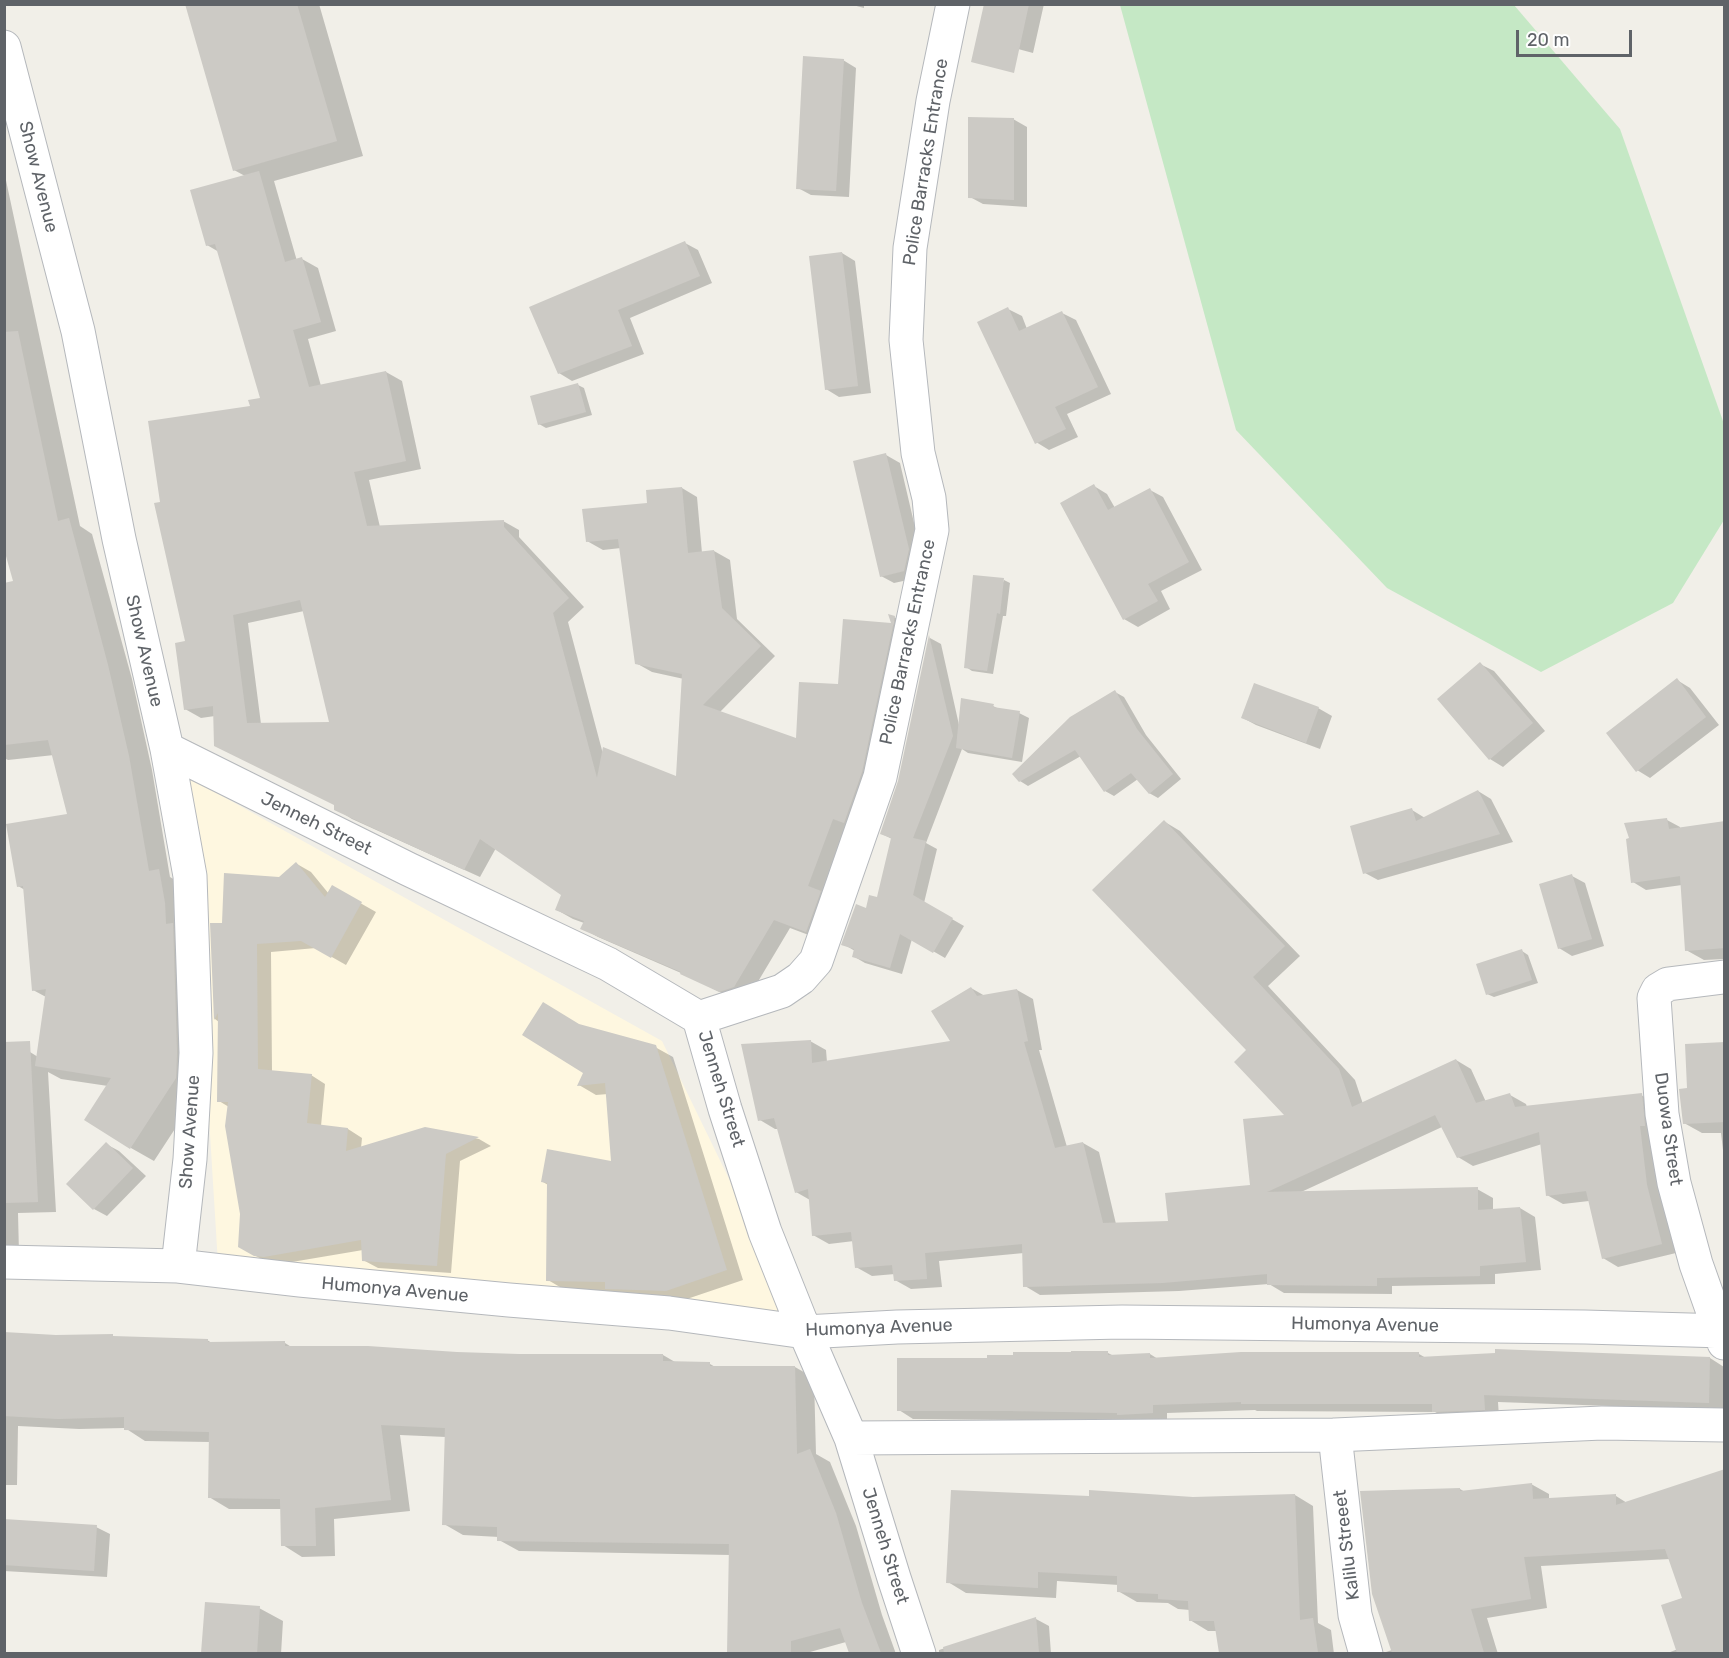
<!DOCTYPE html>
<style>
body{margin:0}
#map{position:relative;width:1729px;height:1658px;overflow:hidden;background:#f1efe8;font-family:Rubik,sans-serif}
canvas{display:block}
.frame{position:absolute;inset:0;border:6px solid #5f6368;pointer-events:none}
.scale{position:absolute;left:1516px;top:30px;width:116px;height:27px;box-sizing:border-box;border:3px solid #5f6368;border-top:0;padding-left:8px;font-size:18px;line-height:21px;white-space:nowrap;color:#5f6368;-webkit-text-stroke:4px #fff;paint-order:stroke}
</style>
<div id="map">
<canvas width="1729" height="1658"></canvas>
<div class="frame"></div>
<div class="scale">20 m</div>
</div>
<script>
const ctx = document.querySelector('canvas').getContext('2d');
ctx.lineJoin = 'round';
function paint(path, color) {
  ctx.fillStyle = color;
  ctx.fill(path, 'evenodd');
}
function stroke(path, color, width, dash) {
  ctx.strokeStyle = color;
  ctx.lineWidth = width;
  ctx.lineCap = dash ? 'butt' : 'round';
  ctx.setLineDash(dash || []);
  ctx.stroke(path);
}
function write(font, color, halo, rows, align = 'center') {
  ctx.font = font + ' Rubik,sans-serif';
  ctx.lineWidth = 6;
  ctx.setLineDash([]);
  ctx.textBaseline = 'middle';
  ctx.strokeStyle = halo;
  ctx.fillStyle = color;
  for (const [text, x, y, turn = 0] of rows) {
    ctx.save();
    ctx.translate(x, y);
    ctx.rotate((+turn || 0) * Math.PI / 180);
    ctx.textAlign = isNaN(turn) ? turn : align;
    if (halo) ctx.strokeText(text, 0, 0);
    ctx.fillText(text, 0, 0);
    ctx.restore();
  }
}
paint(new Path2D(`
 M188,777L662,1041L801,1327L219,1280Z`), '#fef7e0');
paint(new Path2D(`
 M1120,5H1514L1620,129L1724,424V520L1673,603L1541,672L1387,588L1236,430Z`), '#c5e8c5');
paint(new Path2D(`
 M187,4H319L363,156L274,181L297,261L302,259L318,268L336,331L308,339L321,386L386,372L402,381L421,469L369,480L380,527L503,521L519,530V537L584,607L568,622L603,754L678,778L684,679L652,672L636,663L621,548L603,550L587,541L649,505L682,488L697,497L702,553L714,551L730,560L737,619L775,656L720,712L798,740L840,685L893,625L894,617L910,626L822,940L790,928L750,995L736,1000L681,973L598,937L582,928L584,923L573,919L557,910L563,894L496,848L480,877L352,819L336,809V806L215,716L201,718L185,709L186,643L161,503L261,399L219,252L207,245L245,176L234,170ZM304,611L331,724H261L248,623Z
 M849,4H864V8Z
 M985,4H1044L1033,53L992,42Z
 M843,60L856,68L849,197L811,195L798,188Z
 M1013,119L1027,127V207L983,204L970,197Z
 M4,171L80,526L92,534L132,679L152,770L170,877L182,884L199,1092L154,1161L131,1148L108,1086L61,1079L48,1072L56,1212L18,1213L19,1253L4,1254V1053L30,1052L38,1057L46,997L33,990L25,890L18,886L68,815L54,755L8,760L4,758V585L15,582L4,543Z
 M685,243L698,250L712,283L630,318L644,354L572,381L559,373L531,308Z
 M842,253L855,261L871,393L839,397L826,389Z
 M1008,309L1022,316L1027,329L1062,313L1076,320L1111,394L1067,414L1078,437L1049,450L1036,442Z
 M578,385L584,388L592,415L546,428L539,424Z
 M886,455L900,463L922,557L917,578L894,583L881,576Z
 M1094,486L1107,494L1115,508L1150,490L1163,497L1202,570L1161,591L1170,609L1138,627L1124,619Z
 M1004,580L1010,583L1006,616H1003L993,674L972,671L966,667Z
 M930,638L941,644L959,725L962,700L993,706L1001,710L1019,713L1029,718L1022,762L968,753L962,749L926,843L937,849L924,903L964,926L945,958L912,939L902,974L865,963L853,956L855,951L843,944L867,910L878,899L892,839L882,834L900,781Z
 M1480,664L1494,671L1545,731L1503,767L1490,759Z
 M1677,680L1690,688L1719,725L1650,778L1637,770Z
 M1115,692L1124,697L1146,735L1181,779L1158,798L1149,793L1138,779L1114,796L1105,791L1081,756L1028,786L1020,781Z
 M1318,708L1332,716L1320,749L1256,725L1243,718Z
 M1478,791L1491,799L1513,842L1378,880L1365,873L1412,810L1425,818Z
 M1667,820L1680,827L1682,885L1646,890L1633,882Z
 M1165,822L1180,831L1300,956L1268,986L1355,1080L1363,1104L1456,1060L1471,1069L1486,1102L1510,1095L1526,1104L1527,1107L1641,1095L1657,1104L1676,1253L1618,1267L1603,1258L1589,1201L1563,1204L1547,1195L1542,1144L1473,1166L1458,1157L1442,1127L1299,1193L1477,1189L1493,1198V1210L1520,1208L1535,1217L1541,1270L1495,1274V1284L1392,1286V1294L1284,1293L1269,1284L1179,1291L1040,1295L1025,1286L1024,1253L939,1261L942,1287L911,1289L895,1280V1274L872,1276L856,1267L854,1241L829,1244L813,1235L810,1200L796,1192L779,1129H775L760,1120L810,1041L826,1050L827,1062L952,1042L971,988L985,996L1017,990L1033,999L1042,1050H1039L1067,1147L1083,1143L1099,1152L1116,1224L1170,1222L1252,1187L1287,1116L1249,1051Z
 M297,864L311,872L329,894L332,887L376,912L346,965L316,948L271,952L272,1071L311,1075L325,1084L321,1126L348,1129L362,1138L361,1148L425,1129L479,1139L491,1146L460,1161L451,1273L378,1268L363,1260V1250L280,1264L269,1263L254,1255L241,1214L229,1107L219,1101V1022L215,1019L212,925H223Z
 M1572,876L1585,883L1604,946L1572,956L1559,948Z
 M1724,905V959L1704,960L1686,950Z
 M1522,951L1528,955L1538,983L1494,997L1487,994Z
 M580,1026L655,1047L673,1057L743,1280L684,1300L623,1298L611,1291L565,1290L548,1280V1185L543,1182L613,1163L608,1094L596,1095L579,1085L585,1072Z
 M1724,1044V1159L1721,1133H1702L1684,1123L1688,1090Z
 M106,1144L119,1151L146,1176L107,1216L94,1209Z
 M4,1334L56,1336H113L116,1338L207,1340L212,1343H285L293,1348L456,1354L663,1355L675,1362L710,1364L717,1368L795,1367L814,1378L816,1454L830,1462L856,1526L882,1615L896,1654H851L846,1642L810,1652V1654H729L730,1555L519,1551L499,1540V1537L463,1535L444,1524L446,1437L400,1435L410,1511L334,1519L335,1556L302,1557L283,1545L282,1509H229L209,1497L210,1442L145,1441L125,1428L79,1429L18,1426L17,1485H4Z
 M1108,1353L1114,1356L1150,1354L1158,1359L1419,1354L1426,1358H1710L1724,1367L1723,1410L1498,1402L1499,1417L1448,1419L1435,1412L1257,1411L1255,1410L1167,1413V1421H1130L913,1419L899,1410L989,1359Z
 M1724,1475V1654H1665L1678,1649L1684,1599L1670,1559L1541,1566L1547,1608L1487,1618L1498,1654H1386V1652L1392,1650L1460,1489L1465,1492L1531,1484L1549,1494V1500L1616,1496L1627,1503Z
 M1295,1495L1313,1506L1318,1623L1331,1630L1334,1654H1220L1217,1631H1208L1190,1620V1610L1178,1609L1168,1603L1137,1602L1118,1591L1119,1585L1057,1581L1056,1598L966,1593L948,1582L1090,1498H1193Z
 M4,1521L96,1527L110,1534L107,1577L4,1571Z
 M206,1604L259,1608L283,1621L281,1654H202Z
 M1036,1619L1049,1626L1051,1654H939V1650Z`), '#0003');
paint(new Path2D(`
 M185,4H297L337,141L233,171Z
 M984,4H1029L1014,73L971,62Z
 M803,56L844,59L836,191L796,189Z
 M968,117L1014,118V200L968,198Z
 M259,171L285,262L302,257L321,322L293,330L309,387L386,371L406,461L354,472L367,526L504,520V527L569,598L553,613L597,778L603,747L676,776L682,674L635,664L618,539L586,542L582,509L647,503L646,490L682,487L688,553L714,550L722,608L761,646L703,705L796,738L799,682L838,684L843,619L891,623L888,614L895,616L862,772L844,823L833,819L808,886L821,891L806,932L774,920L734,987L719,992L680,974L681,972L580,929L584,921L555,910L561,895L480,839L464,870L334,810V805L214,746L213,706L184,710L175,643L185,641L154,503L160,502L148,421L250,406L248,400L260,398L215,244L206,246L190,190ZM300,600L329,722L247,723L233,615Z
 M685,241L700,276L618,310L632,346L558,374L529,307Z
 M842,252L858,386L825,390L809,256Z
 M1008,307L1019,331L1062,311L1098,387L1055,407L1066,429L1035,444L977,322Z
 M18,331L58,521L69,518L108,665L129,756L149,871L159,869L165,903L166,924L173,923L177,1053L176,1078L130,1149L84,1120L111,1078L35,1066L46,989L32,991L23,886L17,887L6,824L67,814L48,740L4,745V583L13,581L4,549V332Z
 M578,383L586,412L538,425L530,396Z
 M886,453L909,549L904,571L880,577L853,461Z
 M1094,484L1108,510L1150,488L1189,562L1148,584L1158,601L1123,620L1060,503Z
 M973,575L1004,578L1000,614L997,613L987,671L964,668Z
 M929,635L953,736L913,838L926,841L913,895L953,918L933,953L900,934L890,968L852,957L854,949L841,945L856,904L866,908L869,895L877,897L891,838L880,834L898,781Z
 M1480,662L1533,723L1489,760L1437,699Z
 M1677,678L1706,717L1636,772L1606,733Z
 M1254,683L1319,707L1306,743L1241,718Z
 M1115,690L1137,729L1173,774L1149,794L1131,773L1104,792L1075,750L1019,782L1012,774L1070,717Z
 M961,698L994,704L993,707L1020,711L1012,758L956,748Z
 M1478,790L1500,834L1363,874L1350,826L1412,808L1416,821Z
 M1667,818L1669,829L1725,821V948L1685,951L1680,876L1631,883L1626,839L1629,838L1624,823Z
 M1164,820L1285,946L1253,977L1339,1069L1352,1107L1456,1059L1476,1103L1510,1093L1515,1107L1642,1093L1645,1126H1640L1647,1185L1662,1244L1602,1259L1586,1191L1546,1196L1539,1132L1457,1158L1435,1115L1267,1192L1478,1187V1210L1520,1207L1526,1262L1480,1266V1276L1377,1278V1286L1267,1285V1274L1162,1283L1023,1287L1022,1244L925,1253L927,1279L894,1281L892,1265L855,1268L851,1232L812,1236L808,1189L795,1193L774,1118L758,1121L741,1044L811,1040L812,1063L950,1041L931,1011L971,987L977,996L1017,989L1028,1041L1024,1042L1055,1148L1083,1142L1103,1223L1168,1221L1165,1193L1250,1185L1243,1119L1284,1115L1234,1062L1246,1050L1092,890Z
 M296,862L325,897L332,885L362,902L331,958L301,941L257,944L258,1069L312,1074L307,1123L348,1128L346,1151L425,1127L479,1137L446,1154L437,1266L362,1261L361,1240L264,1257L254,1256L238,1247L240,1214L225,1126L228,1102H217L218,1013L214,1020L210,923H222L224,873L279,877Z
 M1572,874L1592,939L1558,949L1539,884Z
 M1522,949L1532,980L1486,995L1476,964Z
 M543,1002L579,1024L656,1045L727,1270L666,1291L605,1289V1282L546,1281L547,1183L541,1182L547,1149L611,1161L605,1083L577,1086L583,1073L522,1035Z
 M30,1041L38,1202L4,1203V1042Z
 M1725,1042V1122L1683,1124L1679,1089L1687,1088L1685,1044Z
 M106,1142L133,1168L93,1210L66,1184Z
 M4,1332L56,1335L113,1334V1336L208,1339V1342L285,1341V1346H368L457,1352L519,1354H663V1361L710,1362V1366H795L797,1454L810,1449L836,1513L862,1603L881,1653H849L840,1628L791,1641V1653H727L729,1544L497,1541V1527L442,1525L445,1428L381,1425L391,1500L315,1508L316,1546H281L280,1499L208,1498L209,1432L124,1430V1417L58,1419L4,1416Z
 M1495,1349L1710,1357L1709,1403L1484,1395L1485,1410L1432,1412V1404H1241V1402L1153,1405V1413L1117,1415V1413L1012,1411H897V1358H987V1355H1013V1352H1071V1351H1108V1355L1150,1353V1358L1241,1352H1419V1357L1495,1353Z
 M1725,1469V1653H1677L1661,1605L1682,1598L1665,1549L1524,1557L1531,1599L1471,1609L1484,1653H1392L1372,1594L1360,1491L1460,1488V1491L1532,1483L1533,1499L1616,1494V1505Z
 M951,1490L1089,1496V1490L1193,1497L1295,1494L1300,1620L1313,1618L1318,1653H1219L1214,1621H1189L1188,1601L1158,1599V1594L1117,1592V1576L1038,1572V1588L946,1583Z
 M4,1519L97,1525L94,1571L4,1565Z
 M205,1602L260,1606L257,1653H201Z
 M1036,1617L1039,1653H944L943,1647Z`), '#cccac5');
const minor = new Path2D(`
 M4,47L78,331L119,539L167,749L190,876L196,1053L190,1159L178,1266
 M167,749L408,869L608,964L699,1018L725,1109L765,1232L805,1332L851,1438L894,1578L919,1654
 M1724,977L1668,984L1658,990L1654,998L1662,1114L1674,1183L1696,1264L1724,1343
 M699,1018L782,991L801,978L816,961L880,777L932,530L929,498L918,453L906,340L910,248L933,101L953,4
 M4,1262L178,1266L300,1280L509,1300L669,1313L805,1332L897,1327L1122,1322L1585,1327L1724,1331
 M1335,1435L1355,1615L1366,1654
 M851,1438L1335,1435L1602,1423L1724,1425`);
stroke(minor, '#b5b8bc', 35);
stroke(minor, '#fff', 33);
write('18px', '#5f6368', '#fff', [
 ["Police Barracks Entrance",926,162,-81],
 ["Show Avenue",38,177,76],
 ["Police Barracks Entrance",908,642,-78],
 ["Show Avenue",144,651,77],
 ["Jenneh Street",316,824,26],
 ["Jenneh Street",721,1089,73],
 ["Duowa Street",1668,1129,82],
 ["Show Avenue",190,1132,-86],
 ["Humonya Avenue",395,1290,5],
 ["Humonya Avenue",1365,1325,1],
 ["Humonya Avenue",879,1328,-2],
 ["Kalilu Streeet",1347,1545,-97],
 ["Jenneh Street",885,1546,73]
]);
</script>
